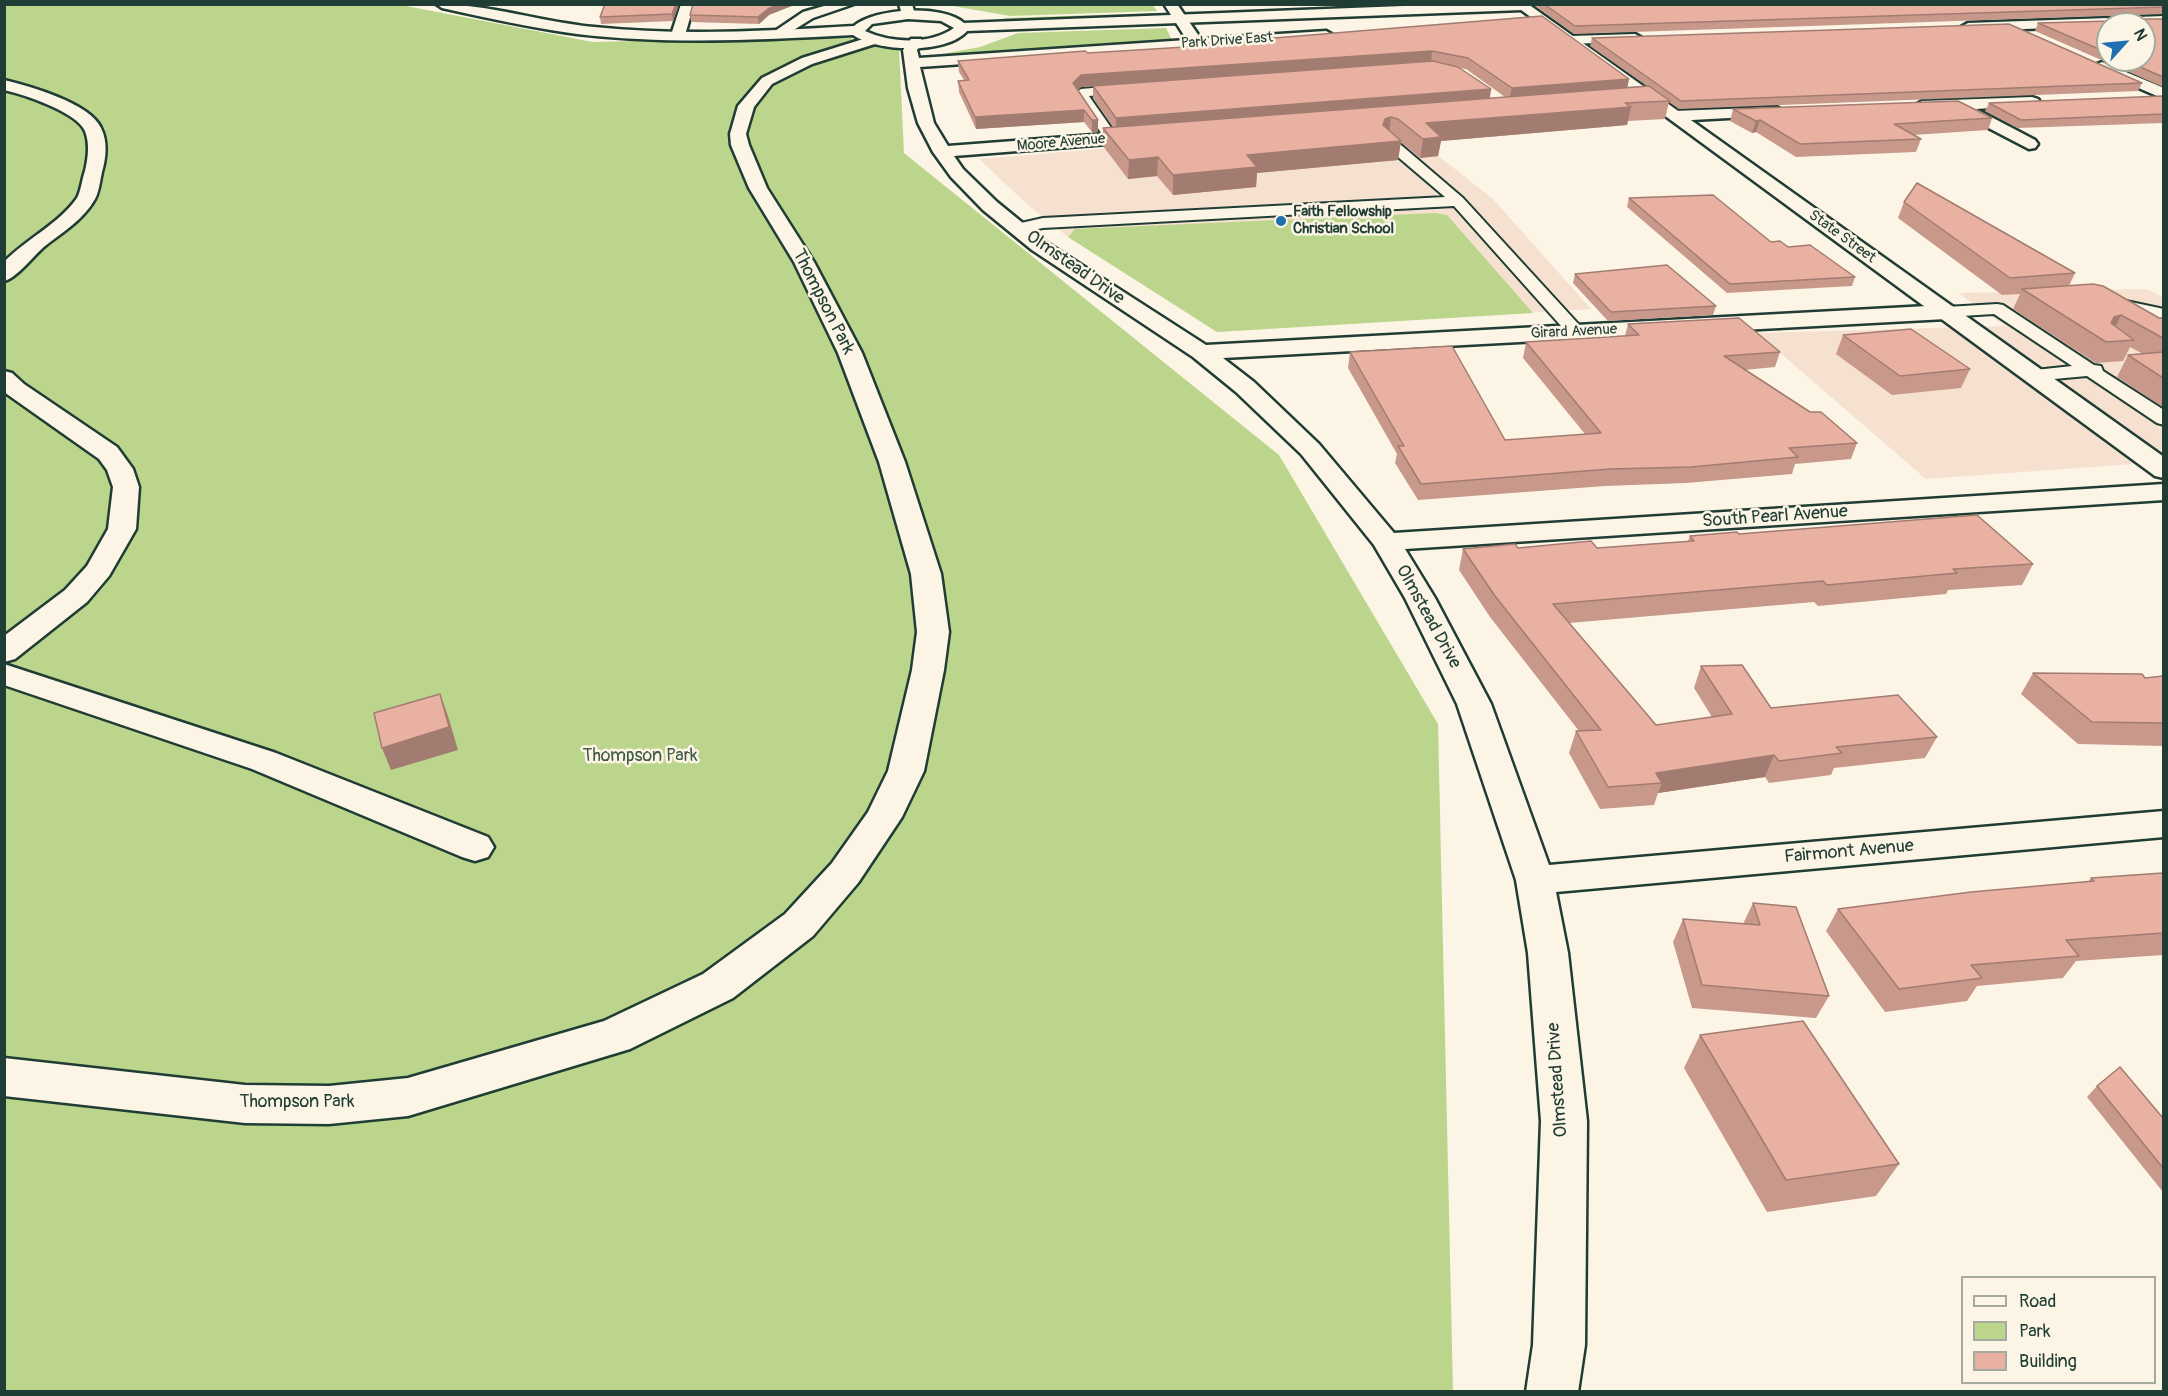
<!DOCTYPE html>
<style>
body{margin:0}
#map{position:relative;width:2168px;height:1396px;overflow:hidden;background:#fcf5e5;font-family:Pangolin,sans-serif}
canvas{display:block}
.frame{position:absolute;inset:0;border:6px solid #1f3d34;pointer-events:none}
.legend{position:absolute;left:1961px;top:1276px;width:195px;height:108px;box-sizing:border-box;background:#fcf5e5;border:2px solid #a4ab9e;margin:0;padding:8px 10px;list-style:none;font-size:18px;color:#1f3d34}
.legend li{display:flex;align-items:center;gap:12px;height:30px}
.legend b{width:30px;border:2px solid #a4ab9e}
.north{position:absolute;left:2096px;top:12px;width:60px;height:60px;box-sizing:border-box;background:#fcf5e5;border:2px solid #a4ab9e;border-radius:50%;rotate:63deg;font-size:16px;font-weight:700;line-height:24px;text-align:center;color:#1f3d34}
.north::after{content:'';display:block;margin:auto;width:21px;height:27px;background:#1f6fb2;clip-path:polygon(50% 0,100% 100%,50% 72%,0 100%)}
</style>
<div id="map">
<canvas width="2168" height="1396"></canvas>
<div class="frame"></div>
<ul class="legend">
<li><b style="height:8px;background:#fcf5e5"></b>Road</li>
<li><b style="height:16px;background:#bcd58c"></b>Park</li>
<li><b style="height:16px;background:#e9b1a2"></b>Building</li>
</ul>
<div class="north">N</div>
</div>
<script>
const ctx = document.querySelector('canvas').getContext('2d');
ctx.lineJoin = 'round';
function paint(path, color) {
  ctx.fillStyle = color;
  ctx.fill(path, 'evenodd');
}
function stroke(path, color, width, dash) {
  ctx.strokeStyle = color;
  ctx.lineWidth = width;
  ctx.lineCap = dash ? 'butt' : 'round';
  ctx.setLineDash(dash || []);
  ctx.stroke(path);
}
function write(font, color, halo, rows, align = 'center') {
  ctx.font = font + ' Pangolin,sans-serif';
  ctx.lineWidth = 5;
  ctx.setLineDash([]);
  ctx.textBaseline = 'middle';
  ctx.strokeStyle = halo;
  ctx.fillStyle = color;
  for (const [text, x, y, turn = 0] of rows) {
    ctx.save();
    ctx.translate(x, y);
    ctx.rotate((+turn || 0) * Math.PI / 180);
    ctx.textAlign = isNaN(turn) ? turn : align;
    if (halo) ctx.strokeText(text, 0, 0);
    ctx.fillText(text, 0, 0);
    ctx.restore();
  }
}
paint(new Path2D(`
 M1398,124L1493,199L1591,309L1217,332L1068,237L1029,206L979,159Z
 M2146,289L2163,297V462L1926,479L1757,333L2005,326L1958,293Z`), '#f6e1d1');
paint(new Path2D(`
 M1152,4L1157,11L1010,16L947,5Z
 M5,5H401L593,42L840,36L899,48L904,153L1279,455L1438,724L1453,1391L5,1392Z
 M1157,13L1160,15L1006,20L1003,18Z
 M1166,28L1172,40L943,56L942,54L980,47L1018,33Z
 M1435,213L1447,215L1533,313L1217,332L1068,237L1075,229Z`), '#bcd58c');
const lane = new Path2D(`
 M1126,85L1130,86V92L1089,96L1119,139L1112,143L1107,142L1075,93L1081,89Z
 M1389,138L1394,139L1463,198L1582,328L1585,332L1582,336H1570L1454,206L1043,228L1017,233L1009,228L1012,225L1043,218L1445,197L1384,145L1382,142L1384,139Z
 M2112,298L2164,309V319L2106,307L2104,303L2106,299Z
 M1997,304L2003,305L2094,365L2101,366L2103,371L2164,410V425L2157,423L2087,376L2032,381L2026,379L2023,375L2026,371L2072,366L1994,314L1946,317L1940,316L1938,312L1940,308L1946,307Z`);
const street = new Path2D(`
 M681,4H694L685,35L678,39L671,35Z
 M831,4H854L813,18L784,36H774L772,33L803,12Z
 M899,4H912L915,15L913,18H903Z
 M1164,4H1177L1201,39L1326,31L1333,35L1326,39L920,67L934,123L948,146L1146,131L1152,132L1154,136L1152,140L1146,141L954,156L963,169L997,202L1046,242L1206,345L1946,305L1954,307L1957,312L1954,317L1946,319L1223,358L1254,382L1319,444L1394,533L2164,484V500L1405,549L1435,598L1491,704L1549,865L2164,811V837L1556,892L1568,953L1587,1121L1585,1345L1578,1392H1526L1533,1345L1541,1121L1528,953L1516,880L1457,704L1405,598L1374,545L1301,454L1236,392L1193,357L1032,250L983,210L951,177L933,152L918,123L908,88L903,50L911,39H921L923,42L917,50L919,58L1187,40Z
 M2164,16V24H2108V26L1968,31L1961,27L1968,23Z
 M1635,34L1642,38L1640,41L1571,44L1564,40L1571,36Z
 M873,36L878,37L880,40L878,43L812,64L772,84L754,107L746,134L749,145L767,188L814,262L862,353L905,462L941,574L949,632L944,670L924,771L902,817L858,883L813,936L733,998L630,1049L408,1116L329,1124L245,1123L4,1096V1058L245,1085L329,1086L408,1078L604,1021L703,974L785,914L832,863L868,812L888,771L912,670L917,632L911,574L879,462L838,353L794,262L749,188L731,145L730,134L738,106L762,78L802,58Z
 M2102,62L2164,88V99L2097,70L2094,67L2097,64Z
 M4,80C29,86 90,103 101,128C108,142 106,158 102,172C100,181 99,192 95,199C84,219 63,232 45,246C34,255 17,278 4,281V262C26,239 59,224 77,198C81,191 82,179 85,171C88,158 90,144 85,131C77,112 23,94 4,90Z
 M2032,97L2038,99L2040,102L2038,105L1976,109L2035,140L2038,144L2035,148L2029,149L1954,110L1922,111L1914,106L1922,101Z
 M1777,107L1785,112L1783,115L1674,121L1666,116L1674,111Z
 M4,371L12,373L24,384L117,447L133,469L139,487L136,529L109,576L87,602L15,659L4,662V636L65,590L87,566L108,529L113,487L107,470L99,459L4,392Z
 M4,664L276,753L488,837L494,847L488,857L475,861L462,857L252,769L4,685Z`);
const secondary = new Path2D(`
 M436,4C489,4 541,22 594,27C680,36 768,31 854,26C875,8 943,4 964,23L1455,4L1529,6L1522,10L967,31C946,55 877,52 853,35C761,40 669,45 577,34C532,28 487,18 442,8ZM908,19L941,21L954,28C930,45 891,43 865,31L872,24Z`);
const highway = new Path2D(`
 M1513,4H1528L2164,457V478L2155,476Z`);
stroke(lane, '#1f3d34', 4);
stroke(street, '#1f3d34', 5);
stroke(secondary, '#1f3d34', 5);
stroke(highway, '#1f3d34', 5);
paint(lane, '#fcf5e5');
paint(street, '#fcf5e5');
paint(secondary, '#fcf5e5');
paint(highway, '#fcf5e5');
paint(new Path2D(`
 M679,4L673,21L601,24L600,17Z
 M1533,4H2163V14L1574,34Z
 M690,15H769L759,24L691,22Z
 M1542,16L1627,87L1647,86L1590,46L1592,38L2142,83L2138,91L1679,109L1669,102L1665,119L1628,121L1627,125L1441,141L1438,156L1420,158L1401,142L1398,160L1257,173L1256,187L1173,195L1157,176L1128,179L1103,146V128L1113,127L1093,98V86L1259,74L1081,87L1078,90L1098,132H1092L1084,122L976,129L959,92L958,81L964,80L959,72L958,61L1200,46L1201,44ZM1459,68L1466,69L1505,97L1490,98L1491,89Z
 M2163,19V87L2035,31L2038,23ZM2108,24L2144,60H2108Z
 M2163,96V123L2018,128L1985,111L1989,103Z
 M1733,109L1992,118L1988,130L1913,135L1921,139L1916,152L1796,157L1756,132L1752,133L1730,121Z
 M1629,198L1788,247L1855,277L1852,286L1727,293L1627,207Z
 M1904,202L2075,273L2069,286L2159,318H2163V407L2117,377L2128,355L2143,354L2130,347L2123,361L2096,363L2013,309L2020,294L2002,295L1898,218Z
 M1575,274L1716,306L1713,315L1608,321L1573,283Z
 M1628,324L1780,352L1775,367L1744,370L1857,443L1851,459L1795,464L1792,474L1686,483L1605,486L1418,500L1395,463L1397,454L1348,368L1350,352L1505,440L1585,434L1523,358L1526,342L1625,336Z
 M1843,335L1970,369L1961,388L1892,395L1836,354Z
 M1739,534L2033,564L2022,585L1948,590L1946,594L1818,606L1814,602L1569,623L1656,725L1712,717L1694,688L1701,666L1771,708L1937,737L1925,758L1834,768L1831,775L1769,783L1765,777L1658,793L1654,805L1600,809L1569,753L1576,731H1579L1490,617L1459,570L1463,549L1597,548L1688,541L1690,536Z
 M2033,673L2145,678L2163,676V746L2078,744L2021,694Z
 M2163,873V955L2076,961L2063,978L1977,986L1967,1001L1885,1012L1826,931L1838,909L2088,882L2091,878Z
 M1753,903L1829,996L1816,1018L1692,1008L1673,942L1683,919L1743,924Z
 M1700,1035L1899,1164L1876,1196L1767,1212L1684,1068Z
 M2097,1086L2163,1118V1192L2087,1097Z`), '#c8988b');
paint(new Path2D(`
 M676,4H679L673,21L672,14Z
 M779,4H797L769,15L759,24L758,17L768,9Z
 M1432,51L1431,62L1081,87L1073,94V83L1081,75Z
 M1629,79L1627,90L1509,100L1512,88Z
 M1491,89L1489,101L1116,131V118Z
 M1631,107L1627,125L1441,141L1438,156L1420,158L1423,139L1426,123Z
 M1084,110V122L976,129L975,117Z
 M1391,117L1389,136L1401,141L1398,160L1257,173L1256,187L1173,195V175L1247,155L1383,125L1385,119Z
 M1092,120H1098V132H1092Z
 M1760,120L1756,132L1752,133L1756,121Z
 M1158,157L1157,176L1128,179L1129,160Z
 M2121,315L2111,336L2103,338L2114,317Z
 M440,694L448,716L458,750L391,770L382,748Z
 M1774,755L1765,777L1658,793L1662,783L1656,773Z`), '#a37c71');
const building = new Path2D(`
 M605,4H676L672,14L600,17Z
 M693,4H779L768,9L758,17L690,15Z
 M1544,4H2163V7L1575,26Z
 M1542,16L1629,79L1512,88L1468,58L1432,51L1081,75L1073,83L1098,120H1092L1084,110L975,117L958,81L969,80L958,61L1085,51L1088,53L1202,46L1201,44Z
 M2113,19H2163V77L2124,60H2144V24H2108V53L2038,23L2111,21Z
 M2009,24L2142,83L1681,101L1592,38Z
 M1433,61L1458,67L1491,89L1116,118L1093,86Z
 M1649,86L1670,101L1625,103L1631,107L1426,123L1441,137L1423,139L1398,119L1391,117L1385,119L1383,125L1401,141L1247,155L1257,167L1173,175L1158,157L1129,160L1103,128Z
 M2163,96V114L2021,120L1989,103Z
 M1958,101L1992,118L1894,124L1921,139L1800,144L1760,120L1756,121L1733,109Z
 M1917,183L2075,273L2010,278L1904,202Z
 M1713,195L1771,242L1780,241L1788,247L1810,245L1855,277L1730,284L1629,198Z
 M1667,265L1716,306L1611,312L1575,274Z
 M2093,284L2103,286L2159,318H2163V338L2121,315L2114,317L2111,323L2134,340L2106,342L2022,289Z
 M1739,318L1780,352L1724,356L1810,412H1821L1857,443L1789,448L1798,457L1691,467L1610,469L1421,484L1398,446H1404L1350,352L1452,346L1505,440L1601,433L1526,342L1639,335L1628,324Z
 M1911,329L1970,369L1900,376L1843,335Z
 M2163,352V378L2128,355Z
 M1977,515L2033,564L1953,569L1957,573L1827,585L1823,581L1553,604L1656,725L1732,714L1701,666L1742,665L1771,708L1898,695L1937,737L1836,747L1842,753L1779,761L1774,755L1656,773L1662,783L1608,787L1576,731L1601,730L1495,596L1463,549L1515,544L1518,548L1591,541L1597,548L1694,541L1690,536L1737,532L1739,534Z
 M2033,673L2142,674L2145,678L2163,676V723L2092,722Z
 M440,694L449,727L382,748L374,713Z
 M2163,873V933L2066,940L2079,956L1971,965L1982,978L1899,989L1838,909L1971,892L2094,881L2091,878Z
 M1753,903L1796,907L1829,996L1702,985L1683,919L1760,925Z
 M1803,1021L1899,1164L1786,1180L1700,1035Z
 M2120,1067L2163,1118V1168L2097,1086Z`);
paint(building, '#e9b1a2');
stroke(building, '#a37c71', 1.5);
for (const [x, y, r, color] of [
 [1281,221,6,"#1f6fb2"]
]) {
  const dot = new Path2D();
  dot.arc(x, y, r, 0, 2 * Math.PI);
  ctx.fillStyle = color;
  ctx.fill(dot);
  stroke(dot, '#fcf5e5', 2);
}
write('15px', '#1f3d34', '#fcf5e5', [
 ["Park Drive East",1227,41,-4],
 ["Moore Avenue",1061,143,-5],
 ["State Street",1842,237,36],
 ["Girard Avenue",1574,332,-3]
]);
write('bold 15px', '#1f3d34', '#fcf5e5', [
 ["Faith Fellowship",1293,212],
 ["Christian School",1293,229]
], 'left');
write('18px', '#1f3d34', '#fcf5e5', [
 ["Olmstead Drive",1075,268,35],
 ["Thompson Park",823,302,63],
 ["South Pearl Avenue",1775,517,-4],
 ["Olmstead Drive",1428,617,61],
 ["Fairmont Avenue",1849,852,-5],
 ["Olmstead Drive",1558,1080,-94],
 ["Thompson Park",297,1102]
]);
write('18px', '#3e5b46', '#fcf5e5', [
 ["Thompson Park",640,756]
]);
</script>
